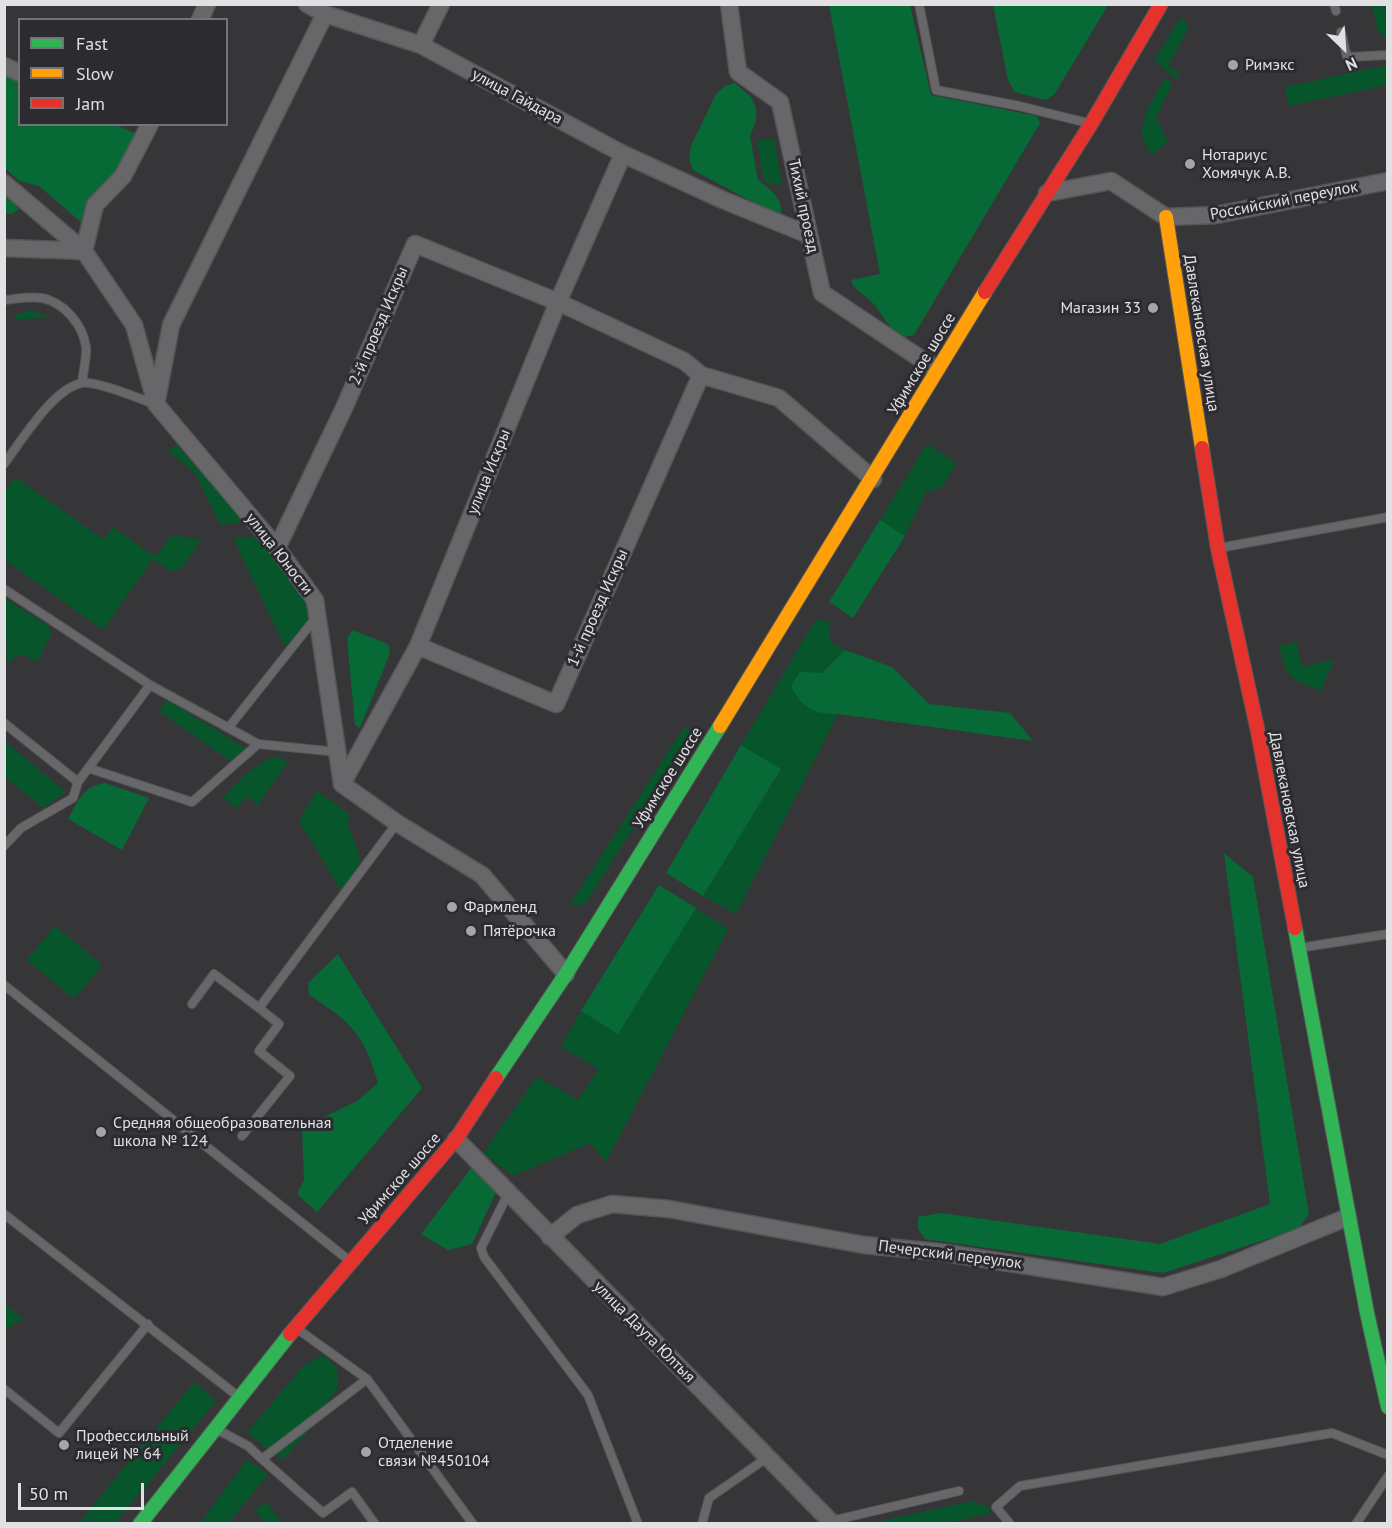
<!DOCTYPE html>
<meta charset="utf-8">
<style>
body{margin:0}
#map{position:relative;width:1392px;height:1528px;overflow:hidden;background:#363639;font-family:"PT Sans",sans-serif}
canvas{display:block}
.frame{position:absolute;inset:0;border:6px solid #e1e1e4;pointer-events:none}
.legend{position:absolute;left:18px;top:18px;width:210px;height:108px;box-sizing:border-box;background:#2b2b30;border:2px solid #747478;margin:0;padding:8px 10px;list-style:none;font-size:18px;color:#e1e1e4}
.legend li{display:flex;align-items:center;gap:12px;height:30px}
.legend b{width:30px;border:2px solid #747478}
.north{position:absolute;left:1314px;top:18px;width:60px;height:60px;-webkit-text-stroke:4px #2b2b30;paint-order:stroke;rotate:155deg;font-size:16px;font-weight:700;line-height:24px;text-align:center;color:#e1e1e4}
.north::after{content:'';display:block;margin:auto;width:21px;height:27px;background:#e1e1e4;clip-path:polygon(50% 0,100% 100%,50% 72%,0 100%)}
.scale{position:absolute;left:18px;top:1483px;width:126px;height:27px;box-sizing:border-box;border:3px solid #e1e1e4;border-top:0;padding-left:8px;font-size:18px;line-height:21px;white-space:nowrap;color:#e1e1e4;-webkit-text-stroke:4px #2b2b30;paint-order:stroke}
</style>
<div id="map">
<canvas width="1392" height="1528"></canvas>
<div class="frame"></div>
<ul class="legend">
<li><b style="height:8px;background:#30b455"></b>Fast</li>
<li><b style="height:8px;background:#ff9f0a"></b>Slow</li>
<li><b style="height:8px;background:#e5322d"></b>Jam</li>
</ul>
<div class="north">N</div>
<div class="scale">50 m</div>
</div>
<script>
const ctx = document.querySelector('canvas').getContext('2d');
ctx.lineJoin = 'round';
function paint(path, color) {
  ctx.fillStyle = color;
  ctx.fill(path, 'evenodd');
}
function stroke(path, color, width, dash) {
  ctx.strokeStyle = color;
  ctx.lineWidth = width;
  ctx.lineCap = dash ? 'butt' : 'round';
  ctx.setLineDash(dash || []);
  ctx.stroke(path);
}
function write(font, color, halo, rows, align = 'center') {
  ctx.font = font + ' "PT Sans",sans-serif';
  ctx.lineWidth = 6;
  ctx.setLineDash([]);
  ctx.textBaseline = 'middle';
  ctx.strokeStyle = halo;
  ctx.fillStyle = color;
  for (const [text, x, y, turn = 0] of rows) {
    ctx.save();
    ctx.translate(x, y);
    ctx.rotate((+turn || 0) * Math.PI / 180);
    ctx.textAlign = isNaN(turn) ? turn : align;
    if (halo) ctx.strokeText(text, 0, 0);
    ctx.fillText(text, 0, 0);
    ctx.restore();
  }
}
paint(new Path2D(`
 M1372,5H1387V41L1377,29Z
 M1181,17L1188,24V28L1168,66L1180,73L1177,79L1154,60Z
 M1387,65V85L1289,106L1285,87Z
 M1165,78L1172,83L1156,118L1168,142L1152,154C1129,131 1153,101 1165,78Z
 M774,138L782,185L764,182L757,141Z
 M29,310L50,317L13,320L17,315Z
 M176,444L247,522L220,525L195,473L168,451Z
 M927,444L956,463L942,487L926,492L905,536L880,520Z
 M15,477L104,540L113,527L152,555H157L172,535L201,540L181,569L171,571L153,559L103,630L5,560L7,547L5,545V492Z
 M233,538H261C272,554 314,599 310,617L285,647Z
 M5,598L48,626L51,634L37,662L25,655L17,656L7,664Z
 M816,619L829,622L830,641L845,650L822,673V714H838L736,914L703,896L781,769L741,745Z
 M1296,642L1302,667L1334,659L1321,691C1290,678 1287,679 1279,646Z
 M167,700L247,749L233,763L159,711Z
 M684,727L694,733L585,904L569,906Z
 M4,742H5L66,792L43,808L5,777Z
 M277,756L288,762L258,805L247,796L237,808L223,798C239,779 254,765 277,756Z
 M317,791L349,814L348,824L361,861L342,892L299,821Z
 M696,908L728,929L606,1162L590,1143L513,1176L483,1153L537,1077L578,1100L599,1069L561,1047L581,1011L618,1034Z
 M55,926L102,965L74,999L27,960Z
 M5,1304L23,1319L5,1330Z
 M323,1355L337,1368L338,1387L313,1425L283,1460L247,1433L304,1365Z
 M194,1382L216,1401L115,1523H79Z
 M247,1460L268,1474L229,1523H200Z
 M972,1501L989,1507L991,1513L948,1523H872Z
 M266,1502L282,1523H265L255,1510Z`), '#07552b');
paint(new Path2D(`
 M829,5H910L931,95L1037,116L1040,123L914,335L905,337L892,329L873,303L853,286L851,280L880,274Z
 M993,5V4L1108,5L1054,95L1046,100L1015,92L1008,80Z
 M4,73L19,80L20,124L116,125L137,134L116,172L89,202L82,223L39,186L19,181L5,168Z
 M735,83L750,96L756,107V121L750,136L758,180C771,191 782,196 781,213L777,215L693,170L689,158L691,146L716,94L725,86Z
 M4,192L16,202L18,210L12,214L5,213Z
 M880,520L905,536L853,618L829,602Z
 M352,630L388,644L390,653L360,728L355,725L347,639Z
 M845,650L892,667L929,704L1010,713L1033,741L838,714C813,714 802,708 791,686L800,672L822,673Z
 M741,745L781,769L703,896L666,873Z
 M105,783L149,798L122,850L68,819C78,801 83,786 105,783Z
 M1224,853L1253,877L1309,1214L1298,1229L1163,1273L925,1239L918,1229V1217L941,1213L1160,1244L1270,1204Z
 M659,885L696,908L618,1034L581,1011Z
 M338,954L422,1088L317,1212L297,1194L304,1180L302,1128L357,1101L378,1083C365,1035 350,1021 309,995L308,983Z
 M472,1167L496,1192L472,1244L448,1250L421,1234Z`), '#076a36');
const lane = new Path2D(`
 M919,4L936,90L1019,106L1088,123
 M1334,4L1336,11
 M1341,32L1347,57L1388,55
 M4,300C16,299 30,296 42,298C64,302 83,325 86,347C87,358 83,372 82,383
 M4,464C21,442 58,379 89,383C111,386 134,397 155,404
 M1219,548L1388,517
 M4,589L150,685L258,744L338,752
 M4,723L78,782
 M229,727L317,616
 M88,768L192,802L258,744
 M4,846L21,828L73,798L78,782L150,685
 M1299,948L1388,934
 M4,985L351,1262
 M192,1004L214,974L259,1008
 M242,1136L290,1076L259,1051L279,1024L259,1008L397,823
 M508,1194L481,1248L484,1257L588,1395L638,1524
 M4,1214L239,1397
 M296,1328L367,1379L473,1524
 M4,1389L59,1433L148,1324
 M218,1430L248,1446L262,1459L367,1379
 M262,1459L323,1513L352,1492L375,1524
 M831,1521L959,1491
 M702,1524L709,1498L768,1457
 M1010,1524L996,1507L1020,1486L1332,1433L1388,1455
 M1356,1524L1388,1476`);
const street = new Path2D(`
 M307,4L325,14L421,45L623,154L723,200L809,235
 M729,4L738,72L780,102L822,293L936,369
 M200,20L207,4
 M421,45L441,4
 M4,66L20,73
 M4,183L84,251L134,325L156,404L277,548L315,600L342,784L397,823L482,875L566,974
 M1047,193L1111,181L1166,217L1216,215L1388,181
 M4,248L84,251L95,205L123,176L150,124
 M157,399L171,325L325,14
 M277,548L344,408L415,244L558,302L684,361L701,375L779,398L873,479
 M418,646L556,704L701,375
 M342,784L418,646L558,302L623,154
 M456,1139L833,1524
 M550,1237L577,1215L612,1204L669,1209L864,1245L939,1252L1163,1287L1221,1269L1348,1217`);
const fast = new Path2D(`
 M1295,928L1367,1313L1388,1407
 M496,1078L566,974L720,726
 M140,1524L290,1334`);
const slow = new Path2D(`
 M1166,217L1202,448
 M720,726L985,292`);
const jam = new Path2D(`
 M985,292L1091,124L1161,4
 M1202,448L1218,549L1258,732L1295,928
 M290,1334L456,1139L496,1078`);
stroke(lane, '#555557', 10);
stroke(street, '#555557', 19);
stroke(fast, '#555557', 16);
stroke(slow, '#555557', 16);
stroke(jam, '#555557', 16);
stroke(lane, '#676769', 8);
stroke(street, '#676769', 16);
stroke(fast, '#30b455', 14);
stroke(slow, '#ff9f0a', 14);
stroke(jam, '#e5322d', 14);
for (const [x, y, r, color] of [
 [1233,65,6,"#a5a5a8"],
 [1190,164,6,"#a5a5a8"],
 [1153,308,6,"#a5a5a8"],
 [452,907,6,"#a5a5a8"],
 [471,931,6,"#a5a5a8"],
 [101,1132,6,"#a5a5a8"],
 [64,1445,6,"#a5a5a8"],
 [366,1452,6,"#a5a5a8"]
]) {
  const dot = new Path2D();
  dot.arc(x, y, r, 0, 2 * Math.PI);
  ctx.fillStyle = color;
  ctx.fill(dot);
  stroke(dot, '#2b2b30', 2);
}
write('16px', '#e1e1e4', '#2b2b30', [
 ["Римэкс",1245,65],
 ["Нотариус",1202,155],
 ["Хомячук А.В.",1202,173],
 ["Магазин 33",1141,308,"right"],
 ["Фармленд",464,907],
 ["Пятёрочка",483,931],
 ["Средняя общеобразовательная",113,1123],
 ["школа № 124",113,1141],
 ["Профессильный",76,1436],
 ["лицей № 64",76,1454],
 ["Отделение",378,1443],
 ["связи №450104",378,1461]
], 'left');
write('16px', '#e1e1e4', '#2b2b30', [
 ["улица Гайдара",517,97,28],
 ["Российский переулок",1284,201,-11],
 ["Тихий проезд",803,206,78],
 ["2-й проезд Искры",379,326,-67],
 ["Давлекановская улица",1201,333,81],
 ["Уфимское шоссе",922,364,-59],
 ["улица Искры",489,472,-68],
 ["улица Юности",279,554,52],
 ["1-й проезд Искры",598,608,-66],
 ["Уфимское шоссе",668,778,-58],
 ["Давлекановская улица",1289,810,79],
 ["Уфимское шоссе",400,1179,-49],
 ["Печерский переулок",950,1255,7],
 ["улица Даута Юлтыя",644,1332,45]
]);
</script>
